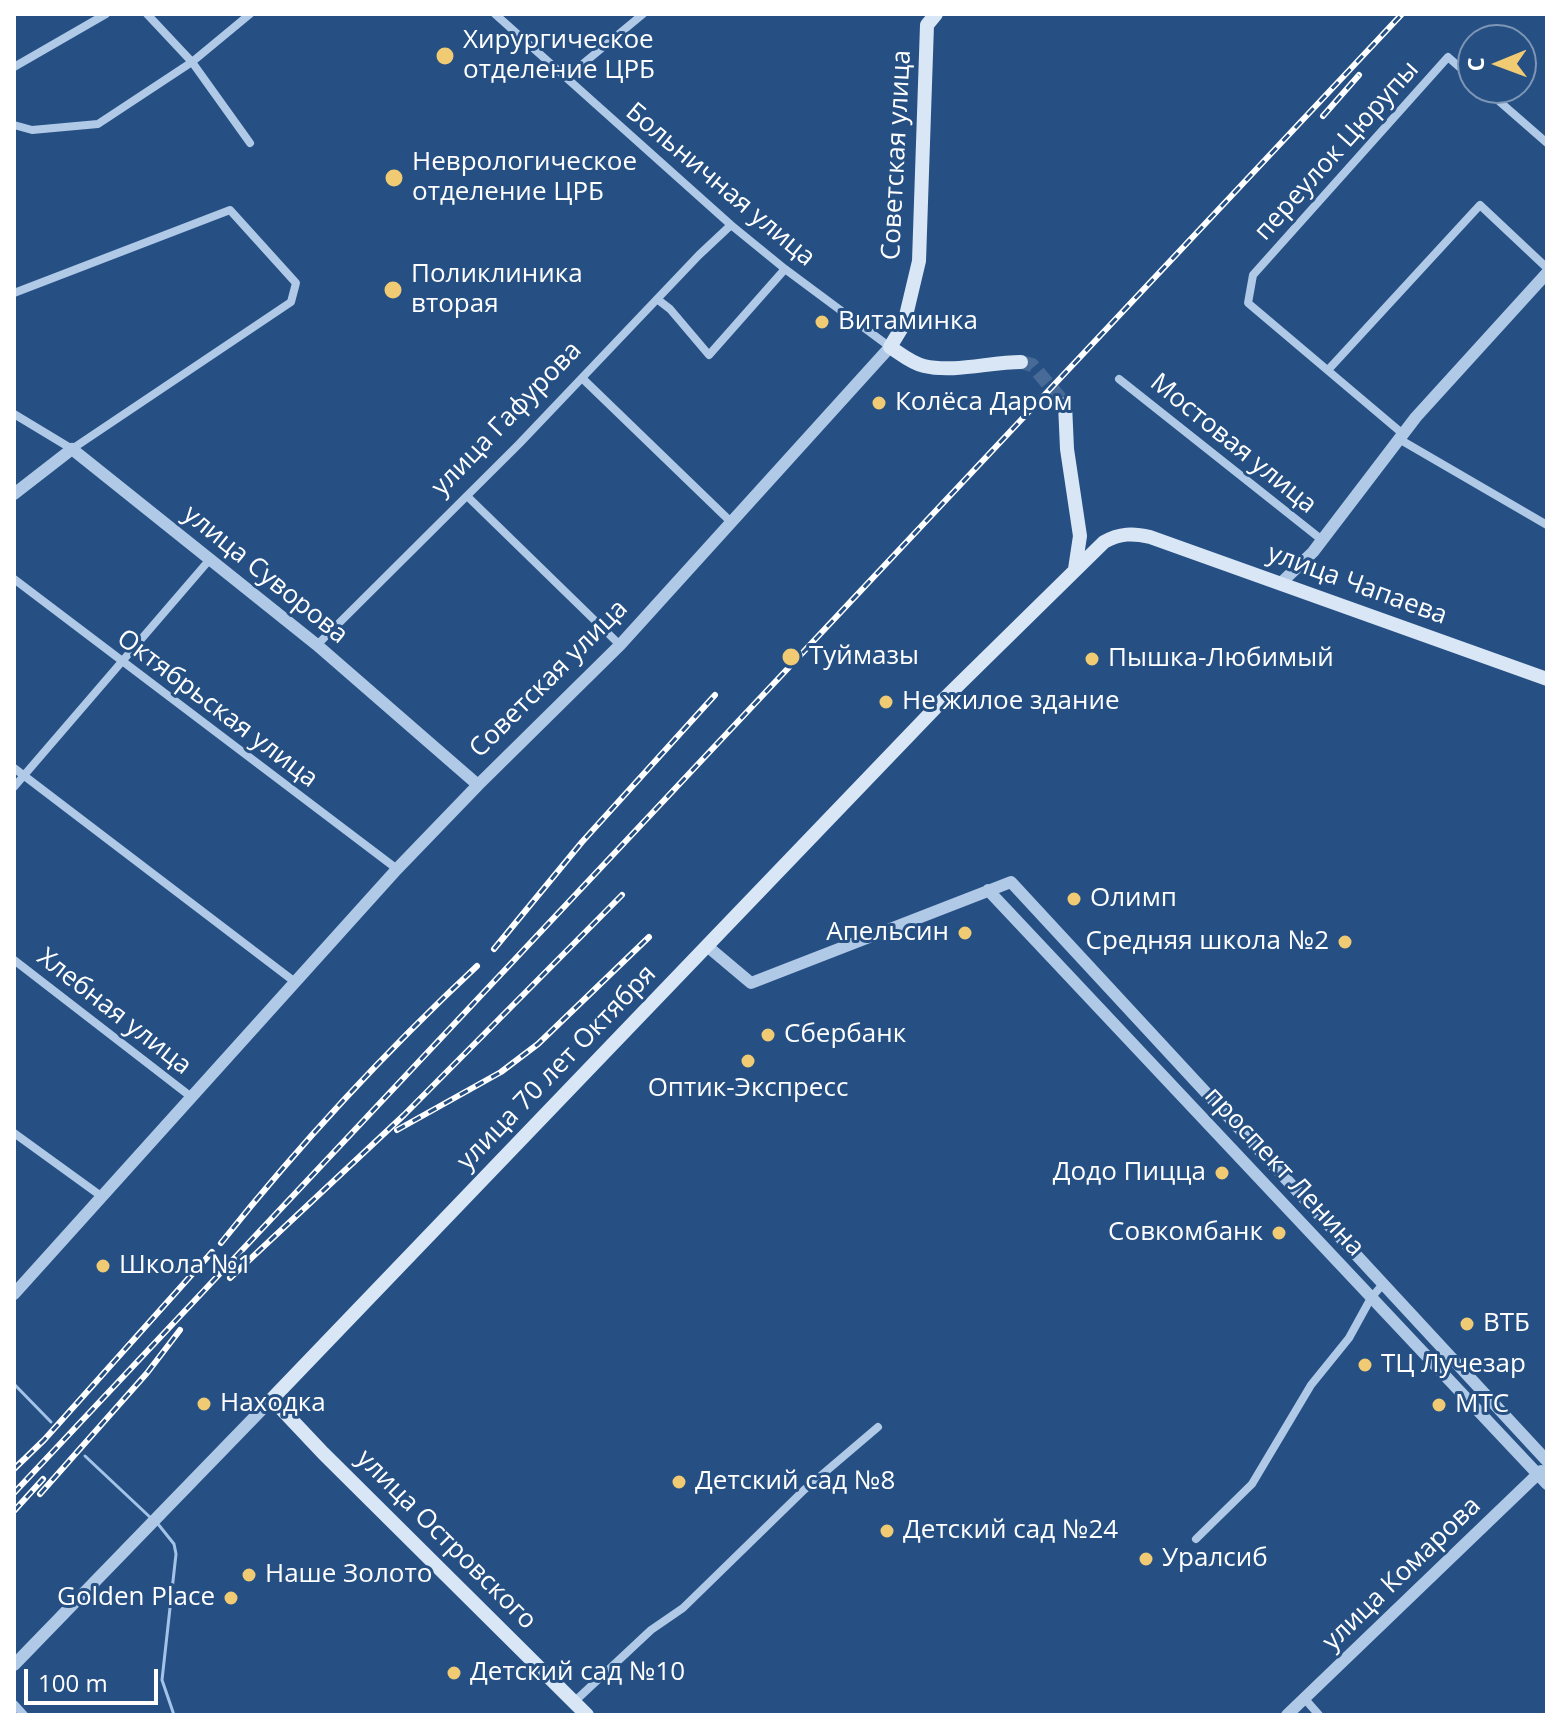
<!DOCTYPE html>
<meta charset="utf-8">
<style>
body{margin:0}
#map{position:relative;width:1561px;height:1729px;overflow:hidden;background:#265083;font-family:"Open Sans",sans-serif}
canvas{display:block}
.frame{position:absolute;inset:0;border:16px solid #fff;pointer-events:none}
.north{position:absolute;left:1457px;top:24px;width:80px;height:80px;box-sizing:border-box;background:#265083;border:2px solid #7d96b5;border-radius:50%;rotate:269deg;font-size:22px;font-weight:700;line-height:32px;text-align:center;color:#fff}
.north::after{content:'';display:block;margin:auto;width:28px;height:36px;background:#f0cb74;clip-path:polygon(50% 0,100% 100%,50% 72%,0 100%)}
.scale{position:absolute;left:24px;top:1669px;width:134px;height:36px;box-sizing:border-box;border:4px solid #fff;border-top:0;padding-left:10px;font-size:24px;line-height:28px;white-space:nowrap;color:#fff;-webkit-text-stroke:6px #265083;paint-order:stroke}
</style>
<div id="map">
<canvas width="1561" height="1729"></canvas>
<div class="frame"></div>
<div class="north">С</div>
<div class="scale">100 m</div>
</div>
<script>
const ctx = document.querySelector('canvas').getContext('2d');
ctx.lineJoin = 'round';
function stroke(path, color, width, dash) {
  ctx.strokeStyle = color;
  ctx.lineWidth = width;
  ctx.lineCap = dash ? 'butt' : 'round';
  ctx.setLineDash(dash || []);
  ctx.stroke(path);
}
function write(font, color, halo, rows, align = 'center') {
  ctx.font = font + ' "Open Sans",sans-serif';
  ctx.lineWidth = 6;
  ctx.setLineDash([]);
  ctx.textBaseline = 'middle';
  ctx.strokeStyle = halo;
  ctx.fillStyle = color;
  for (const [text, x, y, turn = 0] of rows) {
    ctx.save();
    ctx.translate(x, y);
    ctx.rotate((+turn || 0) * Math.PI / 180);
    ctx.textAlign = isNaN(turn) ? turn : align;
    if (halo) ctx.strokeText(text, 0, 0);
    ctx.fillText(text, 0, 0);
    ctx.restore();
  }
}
stroke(new Path2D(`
 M14,1384L51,1422
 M85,1456L152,1519
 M158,1524L174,1544L176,1554L162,1680L174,1715`), '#a3c4e8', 3);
stroke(new Path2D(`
 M1021,362L1032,365L1065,404`), '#476a96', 14, [14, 7]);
stroke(new Path2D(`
 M147,14L192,62L250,143
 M495,14L731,225L785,269L890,347
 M14,67L106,14
 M567,77L643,14
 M1484,88L1547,143
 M14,125L32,130L98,124L192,62L250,14
 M14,293L230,210L296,283L291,302L72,449L14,414
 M657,299L670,309L709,355L785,269
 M1328,370L1480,205L1547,268
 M582,378L731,522
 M1119,379L1322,540
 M1403,434L1248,303L1253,275L1448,57L1473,79
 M1399,439L1547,525
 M467,496L620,645
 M14,579L397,869
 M317,645L519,444L699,255L731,225
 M14,768L295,982
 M14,787L211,558
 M14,960L190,1096
 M14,1133L101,1196
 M1196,1539L1252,1484L1311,1385L1349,1338L1371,1298L1383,1284
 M1304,1698L1319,1715
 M574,1702L651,1630L683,1608L804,1490L878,1427
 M14,1704L24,1715`), '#afc9e7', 8);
stroke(new Path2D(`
 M14,494L72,449L317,645L478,785
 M1281,583L1313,552L1416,417L1547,273
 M988,890L1547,1484
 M707,946L751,983L1011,882L1547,1461
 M14,1294L397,869L478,785L620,645L890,347
 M14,1665L272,1399
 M1287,1715L1541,1471`), '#afc9e7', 12);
stroke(new Path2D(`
 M936,14L927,25L919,261L904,324L890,347C901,354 911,363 924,366C954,373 990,362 1021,362
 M1065,404L1067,449L1080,536L1075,569
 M587,1715L323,1453L272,1399L941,702L1104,542C1120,533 1133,533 1150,537L1547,679`), '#d9e6f6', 14);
const rail = new Path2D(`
 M1323,116L1359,75
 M494,949L582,842L715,695
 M397,1130L501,1072L538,1044L649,937
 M221,1243C300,1144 384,1053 477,966
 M230,1278L404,1115L622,895
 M14,1469L44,1440L212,1252
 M14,1493L1402,14
 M40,1494L147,1373L180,1330
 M14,1511L43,1479`);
stroke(rail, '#fff', 6);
stroke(rail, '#265083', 3, [9]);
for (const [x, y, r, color] of [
 [445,56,10,"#f0cb74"],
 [394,178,10,"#f0cb74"],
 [393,290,10,"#f0cb74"],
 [822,322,8,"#f0cb74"],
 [879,403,8,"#f0cb74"],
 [791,657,10,"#f0cb74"],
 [1092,659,8,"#f0cb74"],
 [886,702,8,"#f0cb74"],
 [1074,899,8,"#f0cb74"],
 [965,933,8,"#f0cb74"],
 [1345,942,8,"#f0cb74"],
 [768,1035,8,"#f0cb74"],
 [748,1061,8,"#f0cb74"],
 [1222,1173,8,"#f0cb74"],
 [1279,1233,8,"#f0cb74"],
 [103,1266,8,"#f0cb74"],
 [1467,1324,8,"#f0cb74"],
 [1365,1365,8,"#f0cb74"],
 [204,1404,8,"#f0cb74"],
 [1439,1405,8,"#f0cb74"],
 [679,1482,8,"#f0cb74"],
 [887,1531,8,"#f0cb74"],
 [1146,1559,8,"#f0cb74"],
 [249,1575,8,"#f0cb74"],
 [231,1598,8,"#f0cb74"],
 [454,1673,8,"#f0cb74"]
]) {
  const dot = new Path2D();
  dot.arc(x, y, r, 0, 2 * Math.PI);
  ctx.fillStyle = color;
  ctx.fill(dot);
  stroke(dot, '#265083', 3);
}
write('26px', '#fff', '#265083', [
 ["Хирургическое",463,41],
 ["отделение ЦРБ",463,71],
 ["Неврологическое",412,163],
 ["отделение ЦРБ",412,193],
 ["Поликлиника",411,275],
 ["вторая",411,305],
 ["Витаминка",838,322],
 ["Колёса Даром",895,403],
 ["Туймазы",809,657],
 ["Пышка-Любимый",1108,659],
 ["Не жилое здание",902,702],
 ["Олимп",1090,899],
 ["Апельсин",949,933,"right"],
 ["Средняя школа №2",1329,942,"right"],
 ["Сбербанк",784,1035],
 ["Оптик-Экспресс",748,1089,"center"],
 ["Додо Пицца",1206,1173,"right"],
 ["Совкомбанк",1263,1233,"right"],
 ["Школа №1",119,1266],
 ["ВТБ",1483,1324],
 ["ТЦ Лучезар",1381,1365],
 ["Находка",220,1404],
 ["МТС",1455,1405],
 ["Детский сад №8",695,1482],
 ["Детский сад №24",903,1531],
 ["Уралсиб",1162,1559],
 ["Наше Золото",265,1575],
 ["Golden Place",215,1598,"right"],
 ["Детский сад №10",470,1673]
], 'left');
write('26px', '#fff', '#265083', [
 ["переулок Цюрупы",1337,151,-48],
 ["Советская улица",897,155,-87],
 ["Больничная улица",720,185,40],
 ["улица Гафурова",507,419,-46],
 ["Мостовая улица",1233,444,39],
 ["улица Суворова",265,575,39],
 ["улица Чапаева",1357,585,20],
 ["Советская улица",549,679,-45],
 ["Октябрьская улица",217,709,37],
 ["Хлебная улица",114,1012,38],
 ["улица 70 лет Октября",557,1068,-46],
 ["проспект Ленина",1284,1172,47],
 ["улица Островского",446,1540,45],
 ["улица Комарова",1402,1574,-44]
]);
</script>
